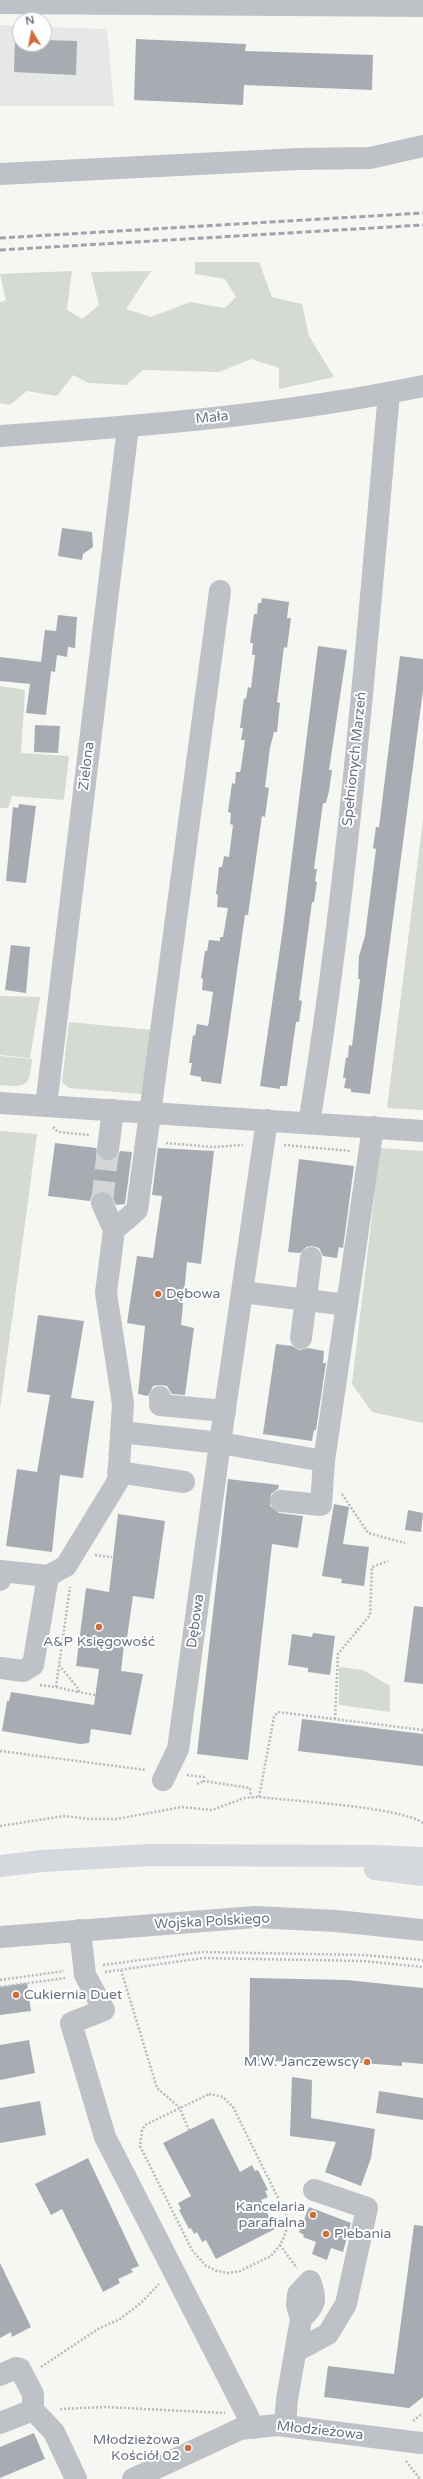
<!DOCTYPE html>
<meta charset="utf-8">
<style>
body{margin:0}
#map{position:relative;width:423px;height:2479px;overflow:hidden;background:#f6f6f3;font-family:"Varela Round",sans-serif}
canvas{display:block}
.north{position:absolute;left:12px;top:12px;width:40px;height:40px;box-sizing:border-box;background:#fff;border:1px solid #c3c7cd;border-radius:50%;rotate:350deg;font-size:11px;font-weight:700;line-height:16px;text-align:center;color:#697381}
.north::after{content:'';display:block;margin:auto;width:14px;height:18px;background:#ce6d3b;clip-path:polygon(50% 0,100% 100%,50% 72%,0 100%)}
</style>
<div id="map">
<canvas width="423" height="2479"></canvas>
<div class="north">N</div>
</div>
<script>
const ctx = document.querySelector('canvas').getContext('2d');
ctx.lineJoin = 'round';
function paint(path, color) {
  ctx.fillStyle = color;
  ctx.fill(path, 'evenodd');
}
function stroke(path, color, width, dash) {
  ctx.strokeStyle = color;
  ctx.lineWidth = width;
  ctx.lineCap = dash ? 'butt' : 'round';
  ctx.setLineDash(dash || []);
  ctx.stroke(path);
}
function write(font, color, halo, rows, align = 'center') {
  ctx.font = font + ' "Varela Round",sans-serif';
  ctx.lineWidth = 4;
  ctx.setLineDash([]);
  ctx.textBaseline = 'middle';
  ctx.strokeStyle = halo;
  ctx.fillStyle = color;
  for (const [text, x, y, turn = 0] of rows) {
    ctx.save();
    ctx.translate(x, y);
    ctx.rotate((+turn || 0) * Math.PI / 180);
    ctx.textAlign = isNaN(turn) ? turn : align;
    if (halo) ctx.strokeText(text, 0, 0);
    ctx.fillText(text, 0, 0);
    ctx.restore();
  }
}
paint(new Path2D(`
 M0,25L20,26V44H44V27L107,29L114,106H0Z`), '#e6e8e7');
paint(new Path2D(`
 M195,262H259L272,297L302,304L309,336L334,377L279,389V368L251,359L219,372L143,370L126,385L89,383L73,375L57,396L27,391L10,405L0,403V302L6,300L0,274L72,271L67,310L82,319L99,305L91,272L151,271L126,309L151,317L190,302L225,308L236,297L225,279L195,274Z
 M0,686L25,690L21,753L69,756L64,800L12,796L8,808H0Z
 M423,819V1110L387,1108Z
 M0,996L40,997L30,1058L0,1055Z
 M69,1022L152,1030L142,1094L69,1088L62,1082Z
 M0,1056L32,1059C30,1086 27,1088 0,1085Z
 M0,1131L37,1134L0,1409Z
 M380,1148L423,1151V1423L372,1412L352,1384Z
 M339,1667L363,1670L390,1686V1712L339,1705Z`), '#d5dad3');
paint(new Path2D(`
 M15,39H20V44H44V40L77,41L76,75L14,72Z
 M136,39L246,44L245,51L373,55L372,90L244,85L243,105L134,100Z
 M62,528L92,532L93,547L83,554L82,560L58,556Z
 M262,598L289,602L287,618H291L287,648L284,647L277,702L280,703L277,732H274L270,748L265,787L269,788L265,817L262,816L248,915H245L221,1084L201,1081V1077L190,1075L192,1063H189L193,1035L195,1036L197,1024L208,1026L209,1021L213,992L202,990L203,979L201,978L205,951H207L209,940L220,941V937H223L228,908L217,907L218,895L216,894L219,867H222L224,856L229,857L233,825L230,824L231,813L228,812L232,783L235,784L236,772H240L241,768L245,740H241L243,728H240L244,698L246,699L248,687L251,688L255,655H252L253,643H250L254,614H257L258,603H261Z
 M58,615L77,617L75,648L68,647L67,657L57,655L55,672L51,671L46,715L26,713L30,684L0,681V657L41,662L45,630L56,631Z
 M318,646L347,650L329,770H332L329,791L326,803H323L314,869H317L315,881L317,882L314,902H312L299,1000L302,1001L299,1022H296L287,1086H280V1089L260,1086L283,928Z
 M400,656L423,659V690L370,1094L351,1092V1089L344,1088L346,1078H343L346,1057L348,1058L349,1045L352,1046L360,979H358L359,956L365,936L376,849L373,848L376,827H379Z
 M35,725L60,726L58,753L34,752Z
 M19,804L36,806L26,883L6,881L13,807L18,808Z
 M11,945L30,947L26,993L5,990Z
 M55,1143L96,1148L100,1159L107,1161L118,1157L120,1151L132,1152L125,1204L116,1205L110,1193L103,1191L92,1195L90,1201L48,1196Z
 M158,1148L214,1151L201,1264L187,1262L181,1325L194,1328L185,1395L172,1394L167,1386L160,1385L153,1386L148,1396L138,1394L145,1326L127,1323L137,1256L153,1258L162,1196L152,1195Z
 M299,1159L354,1166L343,1248L339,1247L337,1258L323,1256L319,1248L312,1246L306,1247L300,1253L288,1252Z
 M38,1315L84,1321L71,1398L94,1401L83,1478L60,1475L52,1552L6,1546L17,1469L37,1472L50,1395L27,1392Z
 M276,1344L292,1346L299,1350L308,1348L324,1351L323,1363H326L316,1430H314L312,1441L263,1434Z
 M228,1479L279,1485L278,1489L271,1494L270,1506L279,1513L303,1516L298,1548L272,1544L248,1760L197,1754Z
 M334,1504L349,1507L343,1544L369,1547L364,1586L341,1583L342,1579L322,1576Z
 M408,1510L423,1513L421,1532L405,1530Z
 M118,1514L165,1521L154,1599L133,1596L127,1638L125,1637L121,1671L143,1674L131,1735L91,1729L89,1743L80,1744L2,1731L7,1701H9L11,1692L94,1705L99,1669L76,1666L86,1588L109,1592Z
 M414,1606L423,1607V1684L404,1682Z
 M313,1633L335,1636L330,1675L308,1672V1668L288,1665L292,1634L312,1637Z
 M302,1719L423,1734V1766L298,1751Z
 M250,1978L347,1980L423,1988V2064L402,2062V2066L297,2058V2062L249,2060Z
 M27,1983L31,2011L0,2015V1987Z
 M29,2040L35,2073L0,2080V2045Z
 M292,2077L312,2080L311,2118L375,2129L371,2158L361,2186L325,2172L336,2142L290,2136Z
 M379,2091L423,2098V2120L376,2113Z
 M40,2101L46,2135L0,2143V2108Z
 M213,2118L240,2172L252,2165L255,2171L258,2170L268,2190L265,2191L268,2197L261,2200L275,2229L216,2259L206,2240L202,2242L197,2232L194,2234L191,2228L189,2229L179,2210L181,2209L178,2203L191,2196L163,2143Z
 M88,2158L139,2266L131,2269L133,2272L118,2279L120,2283L103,2292L62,2209L51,2215L35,2184Z
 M309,2207L351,2223L343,2252L331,2248L327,2260L312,2254L316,2242L303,2237L304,2235L299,2232Z
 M414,2225L423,2226V2397L409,2408L324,2397L328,2366L394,2374Z
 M0,2263L31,2327L12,2337L11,2332L0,2338Z
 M34,2433L45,2459L0,2478V2447Z`), '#a7acb3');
stroke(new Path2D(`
 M102,1203L108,1149`), '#d3d5d6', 22, [22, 11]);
stroke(new Path2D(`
 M53,1127L58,1132L90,1135
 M166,1143L213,1147L243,1145
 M284,1145L351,1151
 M342,1494L368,1533L405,1543
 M95,1555L112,1557
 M59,1665L77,1687L79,1692L95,1695
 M40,1685L56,1687L70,1587
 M56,1687L78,1692
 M335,1719L338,1654L370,1615L372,1567L388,1561
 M0,1751L146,1770
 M187,1775L204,1777V1781L250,1788L251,1797
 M197,1784L204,1781
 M259,1797L274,1717L278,1712L423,1730
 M0,1826L64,1816L89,1819H116L182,1807L212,1810L244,1798L259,1797C292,1801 401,1807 423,1823
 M103,1965L202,1952L363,1955L423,1960
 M121,1970L157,2088L179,2107L189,2130
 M105,1972L203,1958L363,1961L423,1967
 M0,1980L64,1971
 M0,1987L65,1978
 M209,2094L223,2097L233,2107L286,2214L287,2228L284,2237L280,2245L271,2256L240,2271L229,2273L217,2271L206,2266L192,2250L140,2146L142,2131L145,2125Z
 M280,2245L297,2268
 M41,2367L98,2329L120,2319L142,2302L159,2284
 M60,2409L105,2407L225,2413
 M413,2421L423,2413
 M406,2461L420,2479`), '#b8babd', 2.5, [2, 2]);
stroke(new Path2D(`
 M0,3L423,6
 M0,174L298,159L370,158L423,146
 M0,436C142,426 283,415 423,386
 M0,1103L423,1131
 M46,1106L128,427
 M309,1123C349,882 367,637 389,393
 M108,1149L113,1110
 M114,1230L137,1210L220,591
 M242,1292L347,1305
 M301,1338L311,1258
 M160,1397V1405L225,1411
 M121,1432L220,1443L267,1120
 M118,1472L184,1482
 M281,1501L321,1505L324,1461L373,1127
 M0,1580L1,1571L48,1576L66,1566L118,1481L123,1404L106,1293L114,1230L102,1203
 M0,1668L23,1671L33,1665L48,1576
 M163,1780L178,1749L220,1443L324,1461
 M80,1930L85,1975L104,2010L71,2023L105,2137L254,2428
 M0,1937L255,1917L336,1921L423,1930
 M296,2351L328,2334L346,2304L367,2208L314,2190
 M0,2375L16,2368L20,2369L33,2394V2410
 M0,2423L33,2410L54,2432L76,2479
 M285,2426L287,2399L301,2319L297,2305L298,2294L310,2281C317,2300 316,2305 301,2319
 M133,2479L240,2429L277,2425L421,2443`), '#bec1c5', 22);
stroke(new Path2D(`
 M0,1866L42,1861L150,1855L375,1856L423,1858
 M375,1869L423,1875`), '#d5d8dc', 22);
stroke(new Path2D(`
 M0,238L423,213
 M0,250L423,225`), '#a0a4aa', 3, [6, 3]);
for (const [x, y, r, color] of [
 [158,1294,4,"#ce6d3b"],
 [99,1627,4,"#ce6d3b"],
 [16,1995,4,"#ce6d3b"],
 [367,2062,4,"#ce6d3b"],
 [313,2215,4,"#ce6d3b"],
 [326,2234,4,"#ce6d3b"],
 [188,2448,4,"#ce6d3b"]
]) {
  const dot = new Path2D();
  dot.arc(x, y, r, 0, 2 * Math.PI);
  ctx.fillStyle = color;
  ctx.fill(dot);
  stroke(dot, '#fff', 1.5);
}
write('14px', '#697381', '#fff', [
 ["Mała",212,418,-6],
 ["Spełnionych Marzeń",355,759,-84],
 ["Zielona",87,766,-83],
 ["Dębowa",196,1621,-82],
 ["Wojska Polskiego",212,1922,-3],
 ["Młodzieżowa",320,2431,6]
]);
write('14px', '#697381', '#fff', [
 ["Dębowa",166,1294],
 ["A&P Księgowość",99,1642,"center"],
 ["Cukiernia Duet",24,1995],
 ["M.W. Janczewscy",359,2062,"right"],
 ["Kancelaria",305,2207,"right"],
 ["parafialna",305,2223,"right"],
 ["Plebania",334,2234],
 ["Młodzieżowa",180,2440,"right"],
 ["Kościół 02",180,2456,"right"]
], 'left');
</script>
